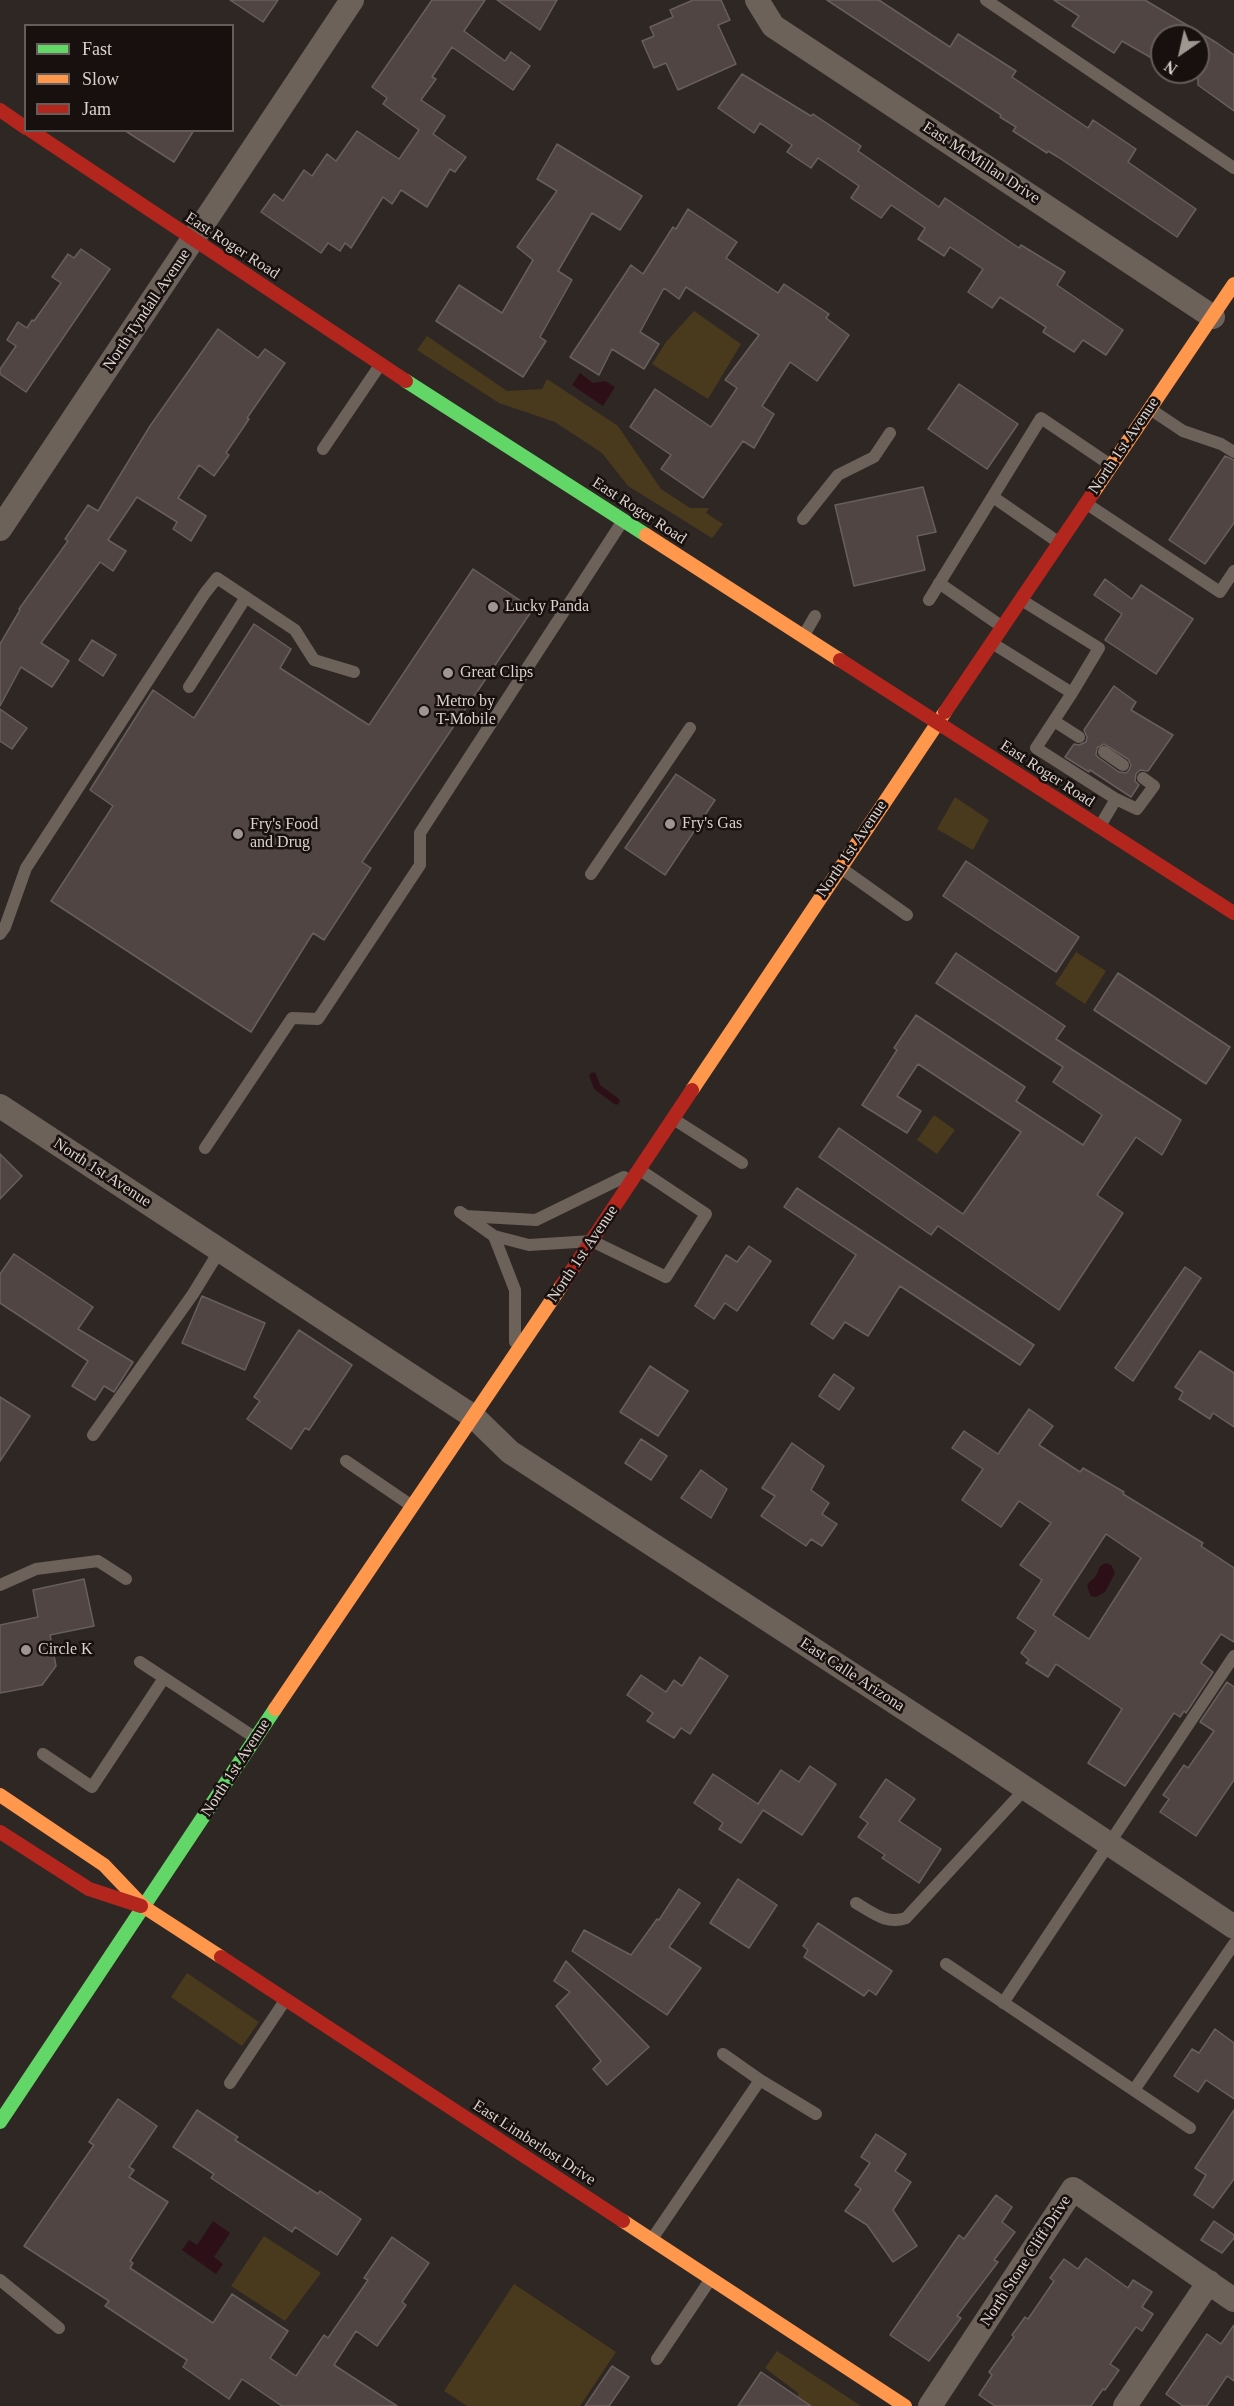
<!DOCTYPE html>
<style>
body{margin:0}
#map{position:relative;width:1234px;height:2406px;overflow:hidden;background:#2f2724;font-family:Georgia,serif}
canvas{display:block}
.legend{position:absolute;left:24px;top:24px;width:210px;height:108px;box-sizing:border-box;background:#17100e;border:2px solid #655d5a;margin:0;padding:8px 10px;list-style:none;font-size:18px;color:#dbd1cd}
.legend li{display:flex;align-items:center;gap:12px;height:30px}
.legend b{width:30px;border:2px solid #655d5a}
.north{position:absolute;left:1150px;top:24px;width:60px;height:60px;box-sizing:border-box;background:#17100e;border:2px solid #655d5a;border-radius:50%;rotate:214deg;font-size:16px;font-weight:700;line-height:24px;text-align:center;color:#dbd1cd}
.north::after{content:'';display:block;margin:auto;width:21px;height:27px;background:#9f9692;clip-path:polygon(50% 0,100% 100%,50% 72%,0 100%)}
</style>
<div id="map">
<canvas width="1234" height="2406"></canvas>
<ul class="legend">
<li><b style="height:8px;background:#63d668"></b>Fast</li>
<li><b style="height:8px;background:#ff974d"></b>Slow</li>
<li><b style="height:8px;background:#b3261e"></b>Jam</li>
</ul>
<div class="north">N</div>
</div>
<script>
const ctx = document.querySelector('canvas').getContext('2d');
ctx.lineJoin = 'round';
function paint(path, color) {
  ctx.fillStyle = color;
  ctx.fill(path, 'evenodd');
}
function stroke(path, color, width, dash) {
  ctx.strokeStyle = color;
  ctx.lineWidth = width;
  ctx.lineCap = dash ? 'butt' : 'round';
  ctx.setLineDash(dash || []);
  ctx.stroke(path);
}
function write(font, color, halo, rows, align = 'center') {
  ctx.font = font + ' Georgia,serif';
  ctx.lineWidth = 5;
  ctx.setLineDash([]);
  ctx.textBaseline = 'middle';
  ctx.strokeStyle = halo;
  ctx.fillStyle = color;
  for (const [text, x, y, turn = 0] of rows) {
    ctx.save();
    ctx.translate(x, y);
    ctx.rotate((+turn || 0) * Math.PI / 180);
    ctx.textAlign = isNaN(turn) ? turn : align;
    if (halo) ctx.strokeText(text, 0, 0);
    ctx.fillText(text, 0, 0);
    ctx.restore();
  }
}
paint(new Path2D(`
 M694,311L741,344L708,399L652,364L666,342Z
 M427,336L507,391L542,389L547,379L618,426L661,489L690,508H709L706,513L723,524L712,538L628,486L602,453L555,422L499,403L417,350Z
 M955,797L989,820L973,850L937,829Z
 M1076,952L1106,971L1085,1004L1055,984Z
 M934,1115L955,1130L937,1154L917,1140Z
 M187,1973L259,2022L242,2046L171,1997Z
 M264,2236L321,2273L285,2321L231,2286Z
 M514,2284L616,2352L580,2406H467L444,2391Z
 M777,2351L861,2406H803L798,2403V2393L765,2368Z`), '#493a1d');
paint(new Path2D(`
 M580,373L593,383L605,381L615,387L603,406L572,385Z
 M1106,1563L1111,1565L1115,1573L1105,1592L1096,1597L1091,1596C1083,1580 1091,1584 1097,1574C1098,1571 1099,1567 1102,1565Z
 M213,2221L230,2233L214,2257L223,2264L216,2274L182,2250L189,2240L197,2245Z`), '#2d0f18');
stroke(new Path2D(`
 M593,1076L597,1087L616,1101`), '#2d0f18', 7);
const building = new Path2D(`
 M230,0H278L263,22Z
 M432,0H485L464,31L505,61L511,52L530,66L513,90L452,47L432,77L436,79L421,100L445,116L433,134L466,157L455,172L450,169L427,207L401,190L392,204L383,197L351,248L345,243L340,251L328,243L321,253L261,212L274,194L283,201L304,170L312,176L327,154L336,161L357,131L399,159L419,130L383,104L387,98L372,87Z
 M497,0H557L540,30Z
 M693,0H721L730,20L718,25L736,64L678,90L666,63L654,68L642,41L654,36L650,27L673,17L670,10Z
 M827,0H879L950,47L958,34L1016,71L1012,77L1088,128L1093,120L1136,149L1128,162L1196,209L1177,237L1058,157L1048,151L1047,153L1013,131L1016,127L1000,117L1001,115Z
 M1054,0H1145L1217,43L1234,55V111L1198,85V36H1162V64L1122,41L1114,53L1072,26L1079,16Z
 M742,74L811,116L813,114L861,146L858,151L939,207L945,198L1019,248L1021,245L1065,272L1057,285L1123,330L1106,355L1083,340L1074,352L1043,332L1046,327L1000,297L992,308L968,292L983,269L950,247L944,256L918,239L925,228L891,205L881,218L851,198L859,186L818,158L811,168L787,152L792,145L760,123L754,133L718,108Z
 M124,130H194L174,162Z
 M557,144L642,196L620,230L592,213L558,271L572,280L540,337L546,341L523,377L436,321L459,285L502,313L533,260L517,247L557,191L537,179Z
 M688,209L737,242L726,258L778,293L784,284L829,314L826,318L849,335L817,381L790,362L762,406L774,414L754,448L743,441L703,498L661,469L671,455L630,427L655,389L711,427L737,388L725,380L759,335L686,287L679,299L664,288L640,332L659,344L644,369L612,349L599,375L570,357L631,265L643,274L673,227L676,229Z
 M81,249L110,269L26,392L0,374V369L16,346L7,340L18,322L27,328L32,320L34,321L61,283L52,277L68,254L74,258Z
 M218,329L258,358L265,349L285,363L247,418L249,419L226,453L229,455L214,476L199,465L178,498L206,516L191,541L173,529L177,522L137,497L108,540L126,551L113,571L100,562L41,643L69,661L52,687L21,667L0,706V644L20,610L19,609L68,541L65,539L88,505L98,511L150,426Z
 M959,384L1018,424L987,469L928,429Z
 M1225,456L1234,460V523L1205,564L1169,540Z
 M923,487L936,532L917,536L925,570L854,586L835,505Z
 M473,569L533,609L362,862L371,868L324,940L313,933L251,1032L51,901L113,806L90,790L153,690L194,718L254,624L291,649L280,668L369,725Z
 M1105,579L1132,599L1141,585L1193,619L1156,674L1105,640L1122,614L1094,595Z
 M92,640L116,655L103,676L79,660Z
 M1114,686L1136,702L1131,710L1173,735L1148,771L1140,770L1136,774L1135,781L1139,785L1131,797L1090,770L1089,772L1065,757L1074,744L1079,745L1086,742L1087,737L1084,730ZM1104,744L1128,759L1131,765L1129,770L1126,773L1119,772L1099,758L1096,755L1097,748Z
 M0,709L27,728L12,749L0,741Z
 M676,774L715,800L665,875L625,848Z
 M966,861L1079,937L1056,972L943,896Z
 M956,953L1065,1026L1056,1039L1181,1120L1162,1155L1136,1137L1097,1195L1123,1213L1059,1310L938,1226L931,1235L819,1157L839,1128L963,1214L1021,1132L918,1064L897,1096L921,1111L907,1133L862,1105L897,1050L894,1048L916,1015L1025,1087L1016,1101L1083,1145L1102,1115L1053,1082L1063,1067L936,983Z
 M1118,973L1230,1047L1206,1084L1094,1010Z
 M0,1154L22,1176L0,1199Z
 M797,1188L1034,1345L1020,1365L900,1286L868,1336L845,1322L833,1339L811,1324L856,1255L784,1207Z
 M749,1246L771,1261L737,1311L725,1303L714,1319L695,1306L726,1255L737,1262Z
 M14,1254L93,1307L78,1329L133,1362L114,1392L104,1386L95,1400L72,1386L88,1361L0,1303V1274Z
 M1185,1267L1201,1278L1133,1381L1115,1368Z
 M202,1296L265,1323L245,1370L182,1343Z
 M299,1330L352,1365L309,1430L305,1428L291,1449L247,1419L260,1401L254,1397Z
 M1200,1351L1234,1373V1427L1213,1413L1210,1419L1179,1399L1183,1392L1175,1387Z
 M650,1366L688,1391L658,1436L620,1412Z
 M834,1374L854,1388L839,1410L819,1396Z
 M0,1397L30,1416L0,1461Z
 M1029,1409L1053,1426L1039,1445L1080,1472L1083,1468L1124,1492L1123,1494L1203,1543L1201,1546L1234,1568V1642L1221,1634L1201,1663L1213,1672L1186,1713L1184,1711L1180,1717L1174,1713L1125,1786L1088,1763L1122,1709L1056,1664L1048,1677L1026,1663L1029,1660L1021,1653L1036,1631L1017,1618L1042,1580L1020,1565L1051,1523L1019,1501L1001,1527L962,1500L983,1469L952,1448L964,1431L998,1454ZM1106,1534L1141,1558L1089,1639L1053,1615Z
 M641,1439L667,1456L651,1480L625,1463Z
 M792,1443L824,1466L811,1490L829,1503L822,1514L837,1524L822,1546L811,1539L806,1546L761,1516L775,1496L762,1488Z
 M701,1470L727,1489L711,1518L681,1498Z
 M84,1579L94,1626L50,1635L56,1666L42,1685L0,1693V1625L38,1617L33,1590Z
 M700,1657L728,1676L690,1734L681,1728L674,1738L647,1721L653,1713L627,1695L641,1675L666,1692L674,1680L682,1686Z
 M1227,1682L1234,1687V1780L1196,1836L1160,1812L1169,1799L1163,1795L1184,1765L1188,1768L1214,1731L1200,1722Z
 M810,1766L836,1784L802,1835L763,1810L741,1843L719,1829L723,1823L694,1803L713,1774L758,1804L781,1770L799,1782Z
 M886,1779L915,1799L899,1821L941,1849L919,1883L882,1858L885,1855L858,1837L868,1823L860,1817Z
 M738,1879L777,1905L749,1948L710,1923Z
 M679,1889L700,1903L669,1947L701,1968L667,2015L572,1951L584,1930L631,1955L657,1919L659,1920Z
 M818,1923L892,1971L876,1995L869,1990L864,1996L804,1957L808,1950L803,1946Z
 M566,1961L649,2047L607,2085L593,2069L601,2061L556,2006L570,1992L554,1981Z
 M1215,2029L1234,2043V2099L1206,2080L1198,2092L1174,2076L1192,2049L1199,2053Z
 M118,2099L157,2126L129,2167L134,2170L129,2177L168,2202L130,2261L133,2263L130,2268L213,2323L232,2294L288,2331L270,2358L296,2376L324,2335L328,2338L368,2280L364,2278L392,2237L429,2263L402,2302L406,2305L377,2346L356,2331L334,2365L397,2406H282L242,2379L229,2399L183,2367L187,2360L105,2306L109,2301L24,2246L94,2145L89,2142Z
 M197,2110L238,2137L235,2140L318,2194L320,2191L361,2219L337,2255L295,2227L292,2232L211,2178L214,2174L173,2147Z
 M1234,2110V2179L1213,2208L1194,2195L1206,2175L1195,2168Z
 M876,2134L906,2154L895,2171L911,2182L893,2210L917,2246L893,2262L867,2225L845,2211L861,2189L855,2185L870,2163L861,2157Z
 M996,2195L1012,2207L1002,2222L1015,2232L994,2260L998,2262L957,2316L961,2318L929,2361L890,2335L959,2235L964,2239Z
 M1214,2221L1234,2235V2238L1222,2253L1201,2240Z
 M1086,2258L1128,2288L1133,2280L1152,2292L1142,2307L1153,2314L1142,2331L1136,2327L1110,2364L1119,2370L1105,2390L1103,2389L1091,2406H995L979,2395L992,2375L989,2372L1014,2337L1012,2335L1025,2317L1028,2319L1054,2281L1050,2278L1064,2259L1078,2269Z
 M1234,2325V2381L1227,2376L1207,2406H1183L1166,2394L1207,2334L1221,2344Z
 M612,2366L629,2377L609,2406H585Z
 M761,2372L811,2406H738Z`);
paint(building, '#504543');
stroke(building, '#675f5d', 1.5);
stroke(new Path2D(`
 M986,0L1234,168
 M1150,409L1183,431L1221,444L1234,452
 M323,449L380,365
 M993,497L1058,542
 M1087,504L1220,592L1234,571
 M803,519L838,475L874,457L890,433
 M939,583L1001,626
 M929,600L1041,418L1109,464
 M1023,601L1099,648L1072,693
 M804,635L815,616
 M992,643L1072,693L1036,748L1116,799L1100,826
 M189,687L246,597
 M1054,721L1079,737
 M1104,752L1123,765
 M1116,799L1137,809L1154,786L1143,778
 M841,868L907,915
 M591,874L690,728
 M0,934L5,927L26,868L205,593L217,578L295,630L314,660L354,672
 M675,1120L742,1163
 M205,1148L292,1018L318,1019L420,865V833L622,522
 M460,1212L494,1236L529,1245L592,1241L666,1277L706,1214L640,1170
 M465,1216L536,1220L624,1177
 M494,1236L515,1290V1342
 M93,1435L193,1294L220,1250
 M346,1461L412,1506
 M0,1585L36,1569L98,1561L126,1579
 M140,1662L254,1737
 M43,1754L92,1787L164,1678
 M856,1903C873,1913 887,1925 906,1918L1025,1789
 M946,1964L1190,2128
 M1003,2003L1234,1656
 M723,2054L760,2080
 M230,2083L284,2002
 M1134,2090L1234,1944
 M652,2239L760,2080L816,2114
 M0,2280L59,2328
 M657,2359L710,2280`), '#6c625a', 12);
stroke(new Path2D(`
 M757,0L773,26L1213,317
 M0,529L352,0
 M0,1106L474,1417L510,1452L965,1748L1234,1927
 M930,2406L1073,2189L1234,2300
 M1125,2406L1209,2282`), '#6c625a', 24);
stroke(new Path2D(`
 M406,381L646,535
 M0,2122L275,1709`), '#63d668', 14);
stroke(new Path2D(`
 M1093,493L1234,284
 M646,535L840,660
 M692,1090L945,712
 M275,1709L562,1285
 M0,1795L104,1865L144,1907L221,1957
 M623,2221L905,2406`), '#ff974d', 14);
stroke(new Path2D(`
 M0,110L26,128
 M30,130L406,381
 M840,660L1234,913
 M945,712L1093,493
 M562,1285L692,1090
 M0,1832L89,1889L141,1906
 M221,1957L623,2221`), '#b3261e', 14);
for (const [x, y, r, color] of [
 [493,607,6,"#9f9692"],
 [448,673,6,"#9f9692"],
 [424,711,6,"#9f9692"],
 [670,824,6,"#9f9692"],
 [238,834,6,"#9f9692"],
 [26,1650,6,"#9f9692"]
]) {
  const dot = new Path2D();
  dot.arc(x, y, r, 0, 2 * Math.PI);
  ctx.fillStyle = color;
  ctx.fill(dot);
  stroke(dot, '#17100e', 2);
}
write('16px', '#dbd1cd', '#17100e', [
 ["East McMillan Drive",981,163,33],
 ["East Roger Road",232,246,33],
 ["North Tyndall Avenue",147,310,-56],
 ["North 1st Avenue",1124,446,-56],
 ["East Roger Road",639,511,33],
 ["East Roger Road",1047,774,33],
 ["North 1st Avenue",852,849,-56],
 ["North 1st Avenue",102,1173,33],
 ["North 1st Avenue",583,1254,-56],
 ["East Calle Arizona",852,1675,33],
 ["North 1st Avenue",236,1768,-57],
 ["East Limberlost Drive",534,2143,33],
 ["North Stone Cliff Drive",1026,2261,-57]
]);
write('16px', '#dbd1cd', '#17100e', [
 ["Lucky Panda",505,607],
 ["Great Clips",460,673],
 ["Metro by",436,702],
 ["T-Mobile",436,720],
 ["Fry's Gas",682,824],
 ["Fry's Food",250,825],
 ["and Drug",250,843],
 ["Circle K",38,1650]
], 'left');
</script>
